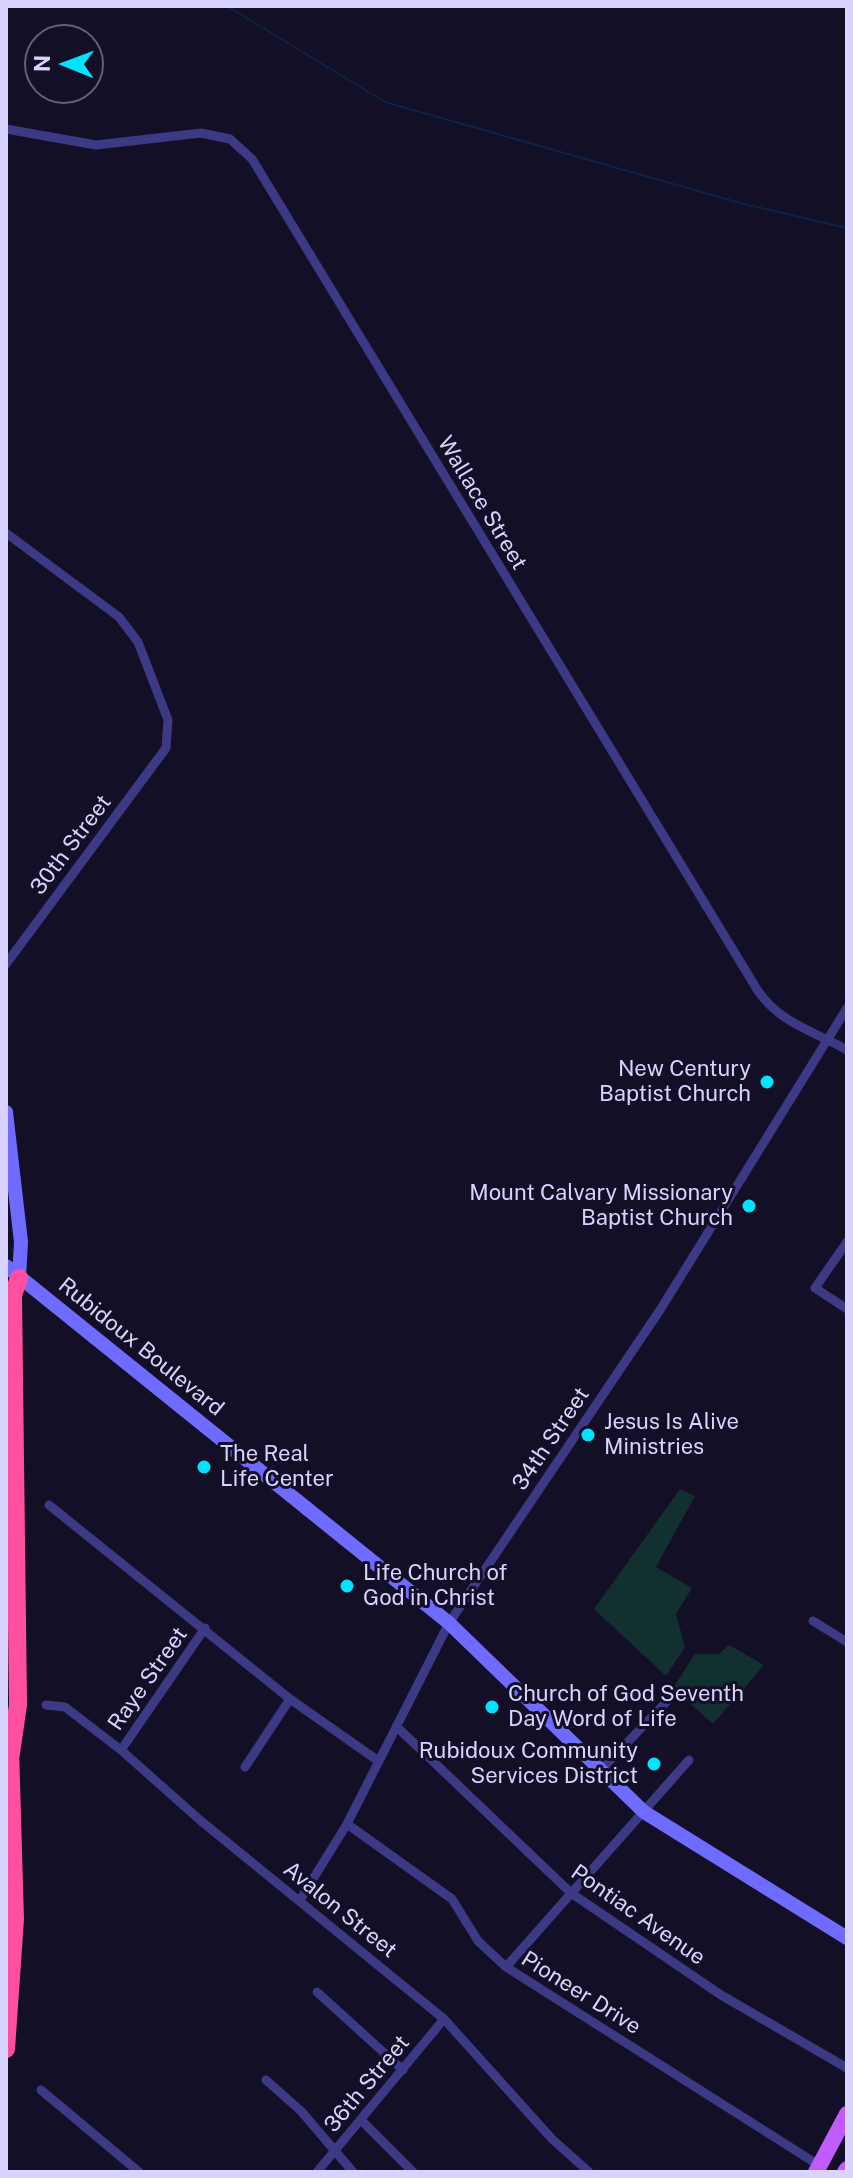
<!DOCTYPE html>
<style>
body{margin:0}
#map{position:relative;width:853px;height:2178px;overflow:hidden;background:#130f26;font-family:"Public Sans",sans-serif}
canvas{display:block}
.frame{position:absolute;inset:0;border:8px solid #d9d4ff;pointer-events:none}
.north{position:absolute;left:24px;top:24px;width:80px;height:80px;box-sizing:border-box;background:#130f26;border:2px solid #625e7d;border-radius:50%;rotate:271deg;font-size:22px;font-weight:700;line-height:32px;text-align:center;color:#d9d4ff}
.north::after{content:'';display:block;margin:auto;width:28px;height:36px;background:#00e5ff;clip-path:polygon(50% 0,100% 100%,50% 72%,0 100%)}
</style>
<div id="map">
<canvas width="853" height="2178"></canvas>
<div class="frame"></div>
<div class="north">N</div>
</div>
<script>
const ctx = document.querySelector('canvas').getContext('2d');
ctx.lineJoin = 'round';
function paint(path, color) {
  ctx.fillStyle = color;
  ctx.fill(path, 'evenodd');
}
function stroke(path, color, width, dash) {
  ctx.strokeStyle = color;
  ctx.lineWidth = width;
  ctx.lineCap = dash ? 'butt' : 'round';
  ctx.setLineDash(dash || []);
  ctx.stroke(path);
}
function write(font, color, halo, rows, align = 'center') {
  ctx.font = font + ' "Public Sans",sans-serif';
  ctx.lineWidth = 6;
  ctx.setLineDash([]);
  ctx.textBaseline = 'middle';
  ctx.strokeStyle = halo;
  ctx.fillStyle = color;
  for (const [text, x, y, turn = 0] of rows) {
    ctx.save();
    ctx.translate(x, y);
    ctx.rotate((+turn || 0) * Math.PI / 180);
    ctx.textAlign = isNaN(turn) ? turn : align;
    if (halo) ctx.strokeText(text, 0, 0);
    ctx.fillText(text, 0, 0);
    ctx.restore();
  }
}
paint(new Path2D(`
 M680,1489L695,1496L656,1567L692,1588L676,1614L685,1647L666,1676L594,1609Z
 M729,1645L764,1665L713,1724L673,1688L695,1654H718Z`), '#12302f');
stroke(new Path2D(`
 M227,6L385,102L740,203L847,228`), '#0c2248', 2);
stroke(new Path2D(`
 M6,129L96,145L201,133L230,139L252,159L758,991C781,1024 814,1031 847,1050
 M6,533L119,617L138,642L168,720L166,748L6,964
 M847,1242L815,1288L847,1309
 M49,1505L290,1699L377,1760
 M813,1621L847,1642
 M46,1705L65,1707L121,1750L201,1821L444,2019L552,2139L589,2172
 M397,1727L571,1893L721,1995L847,2068
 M121,1750L205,1628
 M245,1767L290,1699
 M601,1770L671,1697
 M347,1824L452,1899L478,1941L506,1967L820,2166
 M300,1900L347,1824L449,1623L660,1310L847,1008
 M506,1967L689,1760
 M317,1992L403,2070
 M266,2080L301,2111L353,2172
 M41,2090L139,2172
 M361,2120L413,2172
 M317,2172L444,2019`), '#3d3a85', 9);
stroke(new Path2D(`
 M6,1112L21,1242L19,1278
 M6,1266L449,1623L644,1812L847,1938`), '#6f6bff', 14);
stroke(new Path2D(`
 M816,2172L847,2114
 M845,2172L847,2169`), '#c25bff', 16);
stroke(new Path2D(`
 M10,1760L18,1705L13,1295L19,1278
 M6,2049L15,1919L10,1748`), '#ff4fa3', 18);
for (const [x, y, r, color] of [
 [767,1082,8,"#00e5ff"],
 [749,1206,8,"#00e5ff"],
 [588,1435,8,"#00e5ff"],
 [204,1467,8,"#00e5ff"],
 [347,1586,8,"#00e5ff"],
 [492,1707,8,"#00e5ff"],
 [654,1764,8,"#00e5ff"]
]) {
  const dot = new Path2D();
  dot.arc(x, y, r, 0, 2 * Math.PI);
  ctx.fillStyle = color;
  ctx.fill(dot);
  stroke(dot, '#130f26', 3);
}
write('22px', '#d9d4ff', '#130f26', [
 ["Wallace Street",482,503,59],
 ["30th Street",71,845,-53],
 ["Rubidoux Boulevard",141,1347,39],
 ["34th Street",551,1439,-56],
 ["Raye Street",148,1679,-55],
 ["Avalon Street",340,1910,39],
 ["Pontiac Avenue",638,1915,35],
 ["Pioneer Drive",581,1993,32],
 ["36th Street",367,2084,-50]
]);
write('22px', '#d9d4ff', '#130f26', [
 ["New Century",751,1069,"right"],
 ["Baptist Church",751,1094,"right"],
 ["Mount Calvary Missionary",733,1193,"right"],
 ["Baptist Church",733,1218,"right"],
 ["Jesus Is Alive",604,1422],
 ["Ministries",604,1447],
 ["The Real",220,1454],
 ["Life Center",220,1479],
 ["Life Church of",363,1573],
 ["God in Christ",363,1598],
 ["Church of God Seventh",508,1694],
 ["Day Word of Life",508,1719],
 ["Rubidoux Community",638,1751,"right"],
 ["Services District",638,1776,"right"]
], 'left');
</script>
